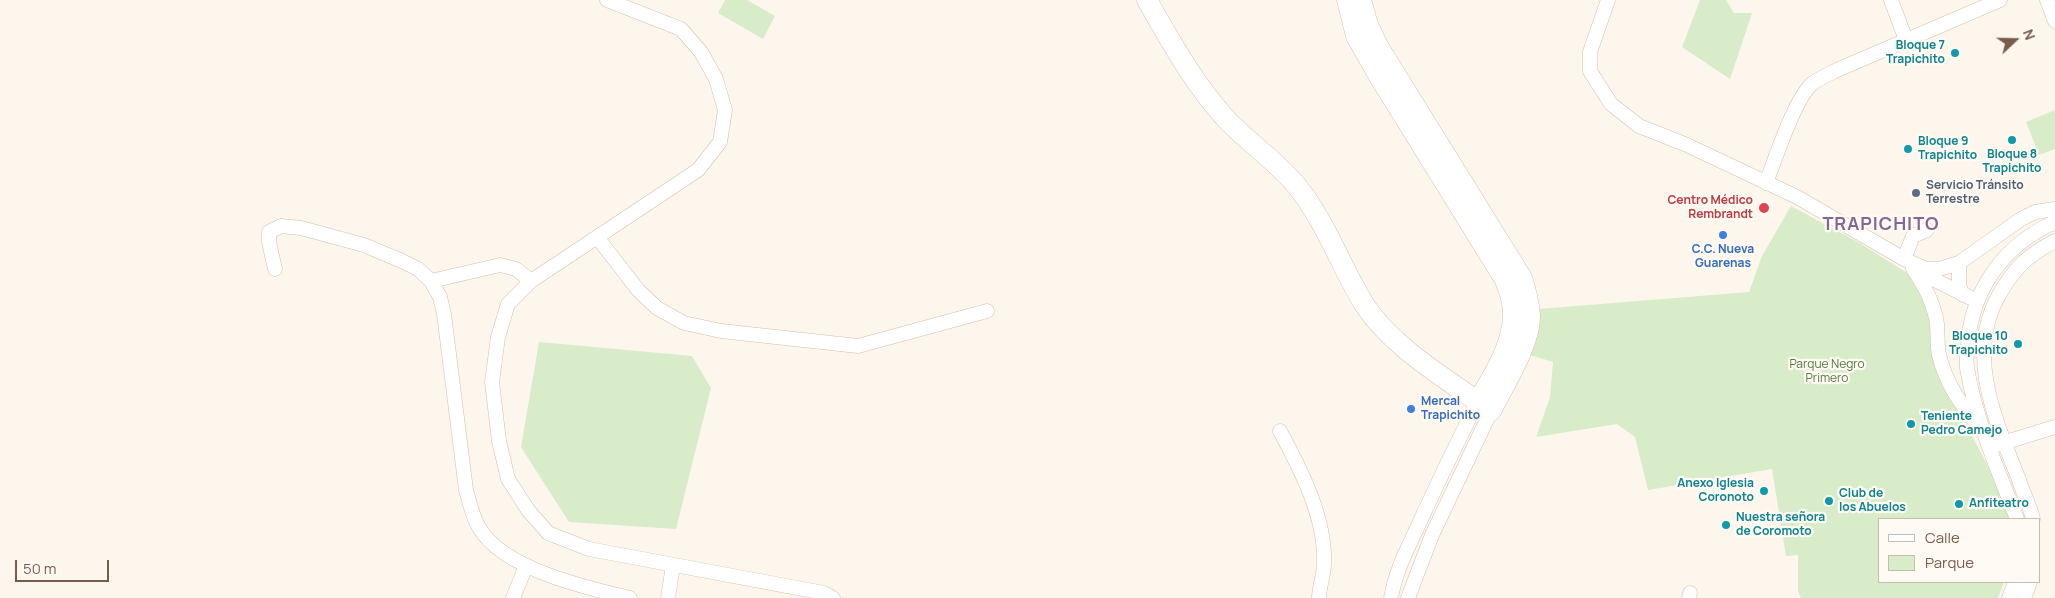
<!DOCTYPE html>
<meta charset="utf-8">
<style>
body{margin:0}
#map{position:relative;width:2055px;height:598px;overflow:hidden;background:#fdf6ec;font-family:Manrope,sans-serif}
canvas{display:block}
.legend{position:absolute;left:1878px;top:518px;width:162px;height:65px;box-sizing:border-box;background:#fffaf3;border:1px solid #cabbb1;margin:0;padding:6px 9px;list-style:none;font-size:15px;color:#7a5c4d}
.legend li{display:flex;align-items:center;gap:10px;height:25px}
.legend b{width:25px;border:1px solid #cabbb1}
.north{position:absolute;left:1990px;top:15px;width:50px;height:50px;-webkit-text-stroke:4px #fffaf3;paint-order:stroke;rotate:69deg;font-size:14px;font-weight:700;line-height:20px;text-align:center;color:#7a5c4d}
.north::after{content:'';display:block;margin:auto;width:18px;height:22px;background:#7a5c4d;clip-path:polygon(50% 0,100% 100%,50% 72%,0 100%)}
.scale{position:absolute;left:15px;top:560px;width:94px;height:22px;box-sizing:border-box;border:2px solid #7a5c4d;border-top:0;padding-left:6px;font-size:15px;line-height:18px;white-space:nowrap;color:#7a5c4d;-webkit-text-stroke:4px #fffaf3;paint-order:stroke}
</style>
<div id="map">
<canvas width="2055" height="598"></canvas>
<ul class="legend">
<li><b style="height:6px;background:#fff"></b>Calle</li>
<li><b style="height:14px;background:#d8ecc9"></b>Parque</li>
</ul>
<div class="north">N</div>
<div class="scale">50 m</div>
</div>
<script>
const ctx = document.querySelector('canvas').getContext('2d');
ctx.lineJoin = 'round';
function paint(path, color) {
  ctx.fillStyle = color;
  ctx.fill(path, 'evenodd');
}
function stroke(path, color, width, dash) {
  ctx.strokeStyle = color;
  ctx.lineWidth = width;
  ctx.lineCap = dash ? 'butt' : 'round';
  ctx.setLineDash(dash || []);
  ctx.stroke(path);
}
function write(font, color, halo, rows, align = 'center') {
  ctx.font = font + ' Manrope,sans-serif';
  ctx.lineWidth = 4.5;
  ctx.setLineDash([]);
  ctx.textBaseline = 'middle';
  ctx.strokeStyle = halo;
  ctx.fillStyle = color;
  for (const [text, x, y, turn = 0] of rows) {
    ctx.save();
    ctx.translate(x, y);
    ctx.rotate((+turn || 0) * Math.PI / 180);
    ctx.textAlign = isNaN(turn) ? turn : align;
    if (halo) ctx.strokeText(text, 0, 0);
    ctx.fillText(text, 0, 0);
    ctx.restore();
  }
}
paint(new Path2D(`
 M725,0H747L775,16L763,39L718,13Z
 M1700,0H1726L1734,13H1752L1730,79L1682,47Z
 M2055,110V149L2039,155L2026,122Z
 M1791,206L1858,242L1912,276L1922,287L1952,399L2001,490L2010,519H1879V582H2004L1998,598H1801L1798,591V555L1786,556L1772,469L1648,490L1635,437L1617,424L1536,437L1550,397L1553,362L1530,355L1539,309L1749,292L1762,256Z
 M539,342L692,356L711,388L676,529L569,522L521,447Z`), '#d8ecc9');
const street = new Path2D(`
 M607,0L681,29L701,52L716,79L725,110L720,142L698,170L531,281L508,304L498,337L492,382L499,441L508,479L528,510L548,533L589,549L824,593L833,598
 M1608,0L1590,52V71L1611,104L1639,126L1687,145L1797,197L1904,259L1926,269H1939L1959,263L2021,219L2035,212L2055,209
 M1891,0L1906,40
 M2047,0L2055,21
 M1766,183C1775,160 1795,97 1813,83C1820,78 1829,74 1837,70L2000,0
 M597,237L638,290L657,308L684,323L721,331L858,346L987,311
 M1904,259L1913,236L1927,230
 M1959,263V286L1963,295
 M275,269L269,242V232L281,226L301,228L364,245L402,261L418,269L431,281L440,297L444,314L466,490C470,503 472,517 480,529C504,569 587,588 630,598
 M1913,269C1925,286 1934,303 1937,324C1938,335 1937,345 1939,355C1946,384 1962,406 1980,428
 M1917,271L1977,301
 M431,281L500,265L516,269L531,281
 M1280,431C1301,470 1326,518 1324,564C1324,575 1319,587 1319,598
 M1996,445L2055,427
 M2017,519C1998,470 1976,421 1967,368C1966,357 1967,345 1969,334C1976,283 2008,243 2055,222
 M2033,519C2030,506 2023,493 2019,480C1996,421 1965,355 1999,295C2014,268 2028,255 2055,241
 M513,598L526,566
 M668,598L673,565
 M1391,598C1395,573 1407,549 1418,526C1437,484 1457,443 1478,401
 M1408,598L1432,535L1491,411
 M1689,598L1690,593
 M2009,598L2015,582
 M2024,598L2030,582`);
const secondary = new Path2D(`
 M1147,0C1171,42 1194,84 1227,120C1249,143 1276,161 1296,185C1325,220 1340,265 1364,304C1392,348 1449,380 1491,411C1504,385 1531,343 1530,315C1529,302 1526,290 1522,278L1378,46L1368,25L1361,0
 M1347,0L1356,36L1380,78L1505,280C1507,287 1511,295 1512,303C1518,337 1495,373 1478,401`);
stroke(street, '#d1beb0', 15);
stroke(secondary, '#d6c0b0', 21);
stroke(street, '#fff', 14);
stroke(secondary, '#fff', 20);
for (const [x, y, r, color] of [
 [1955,53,5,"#0f9aa8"],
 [2012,140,5,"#0f9aa8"],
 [1908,149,5,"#0f9aa8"],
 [1916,193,5,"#5c6f8a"],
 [1764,208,6,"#e0444e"],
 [1723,235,5,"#3f7fe0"],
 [2018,344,5,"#0f9aa8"],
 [1411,409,5,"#3f7fe0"],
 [1911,424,5,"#0f9aa8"],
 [1764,491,5,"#0f9aa8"],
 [1829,501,5,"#0f9aa8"],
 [1959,504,5,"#0f9aa8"],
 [1726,525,5,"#0f9aa8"]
]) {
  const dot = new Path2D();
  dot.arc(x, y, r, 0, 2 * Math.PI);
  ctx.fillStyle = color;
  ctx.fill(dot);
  stroke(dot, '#fffaf3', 2);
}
write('bold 12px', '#0d838f', '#fffaf3', [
 ["Bloque 7",1945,46,"right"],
 ["Trapichito",1945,60,"right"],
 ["Bloque 9",1918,142],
 ["Trapichito",1918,156],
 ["Bloque 8",2012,155,"center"],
 ["Trapichito",2012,169,"center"],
 ["Bloque 10",2008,337,"right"],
 ["Trapichito",2008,351,"right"],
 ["Teniente",1921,417],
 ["Pedro Camejo",1921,431],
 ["Anexo Iglesia",1754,484,"right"],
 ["Coronoto",1754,498,"right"],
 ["Club de",1839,494],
 ["los Abuelos",1839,508],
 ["Anfiteatro",1969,504],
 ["Nuestra señora",1736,518],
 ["de Coromoto",1736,532]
], 'left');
write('bold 12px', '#4e5e75', '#fffaf3', [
 ["Servicio Tránsito",1926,186],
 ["Terrestre",1926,200]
], 'left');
write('bold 12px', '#be3a42', '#fffaf3', [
 ["Centro Médico",1753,201],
 ["Rembrandt",1753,215]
], 'right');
write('bold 12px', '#366cbe', '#fffaf3', [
 ["C.C. Nueva",1723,250],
 ["Guarenas",1723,264],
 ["Mercal",1421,402,"left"],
 ["Trapichito",1421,416,"left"]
]);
write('12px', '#537a41', '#fffaf3', [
 ["Parque Negro",1827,365],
 ["Primero",1827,379]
]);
ctx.letterSpacing = '1px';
write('bold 18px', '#846695', '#fffaf3', [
 ["TRAPICHITO",1881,225]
]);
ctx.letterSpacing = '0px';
</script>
